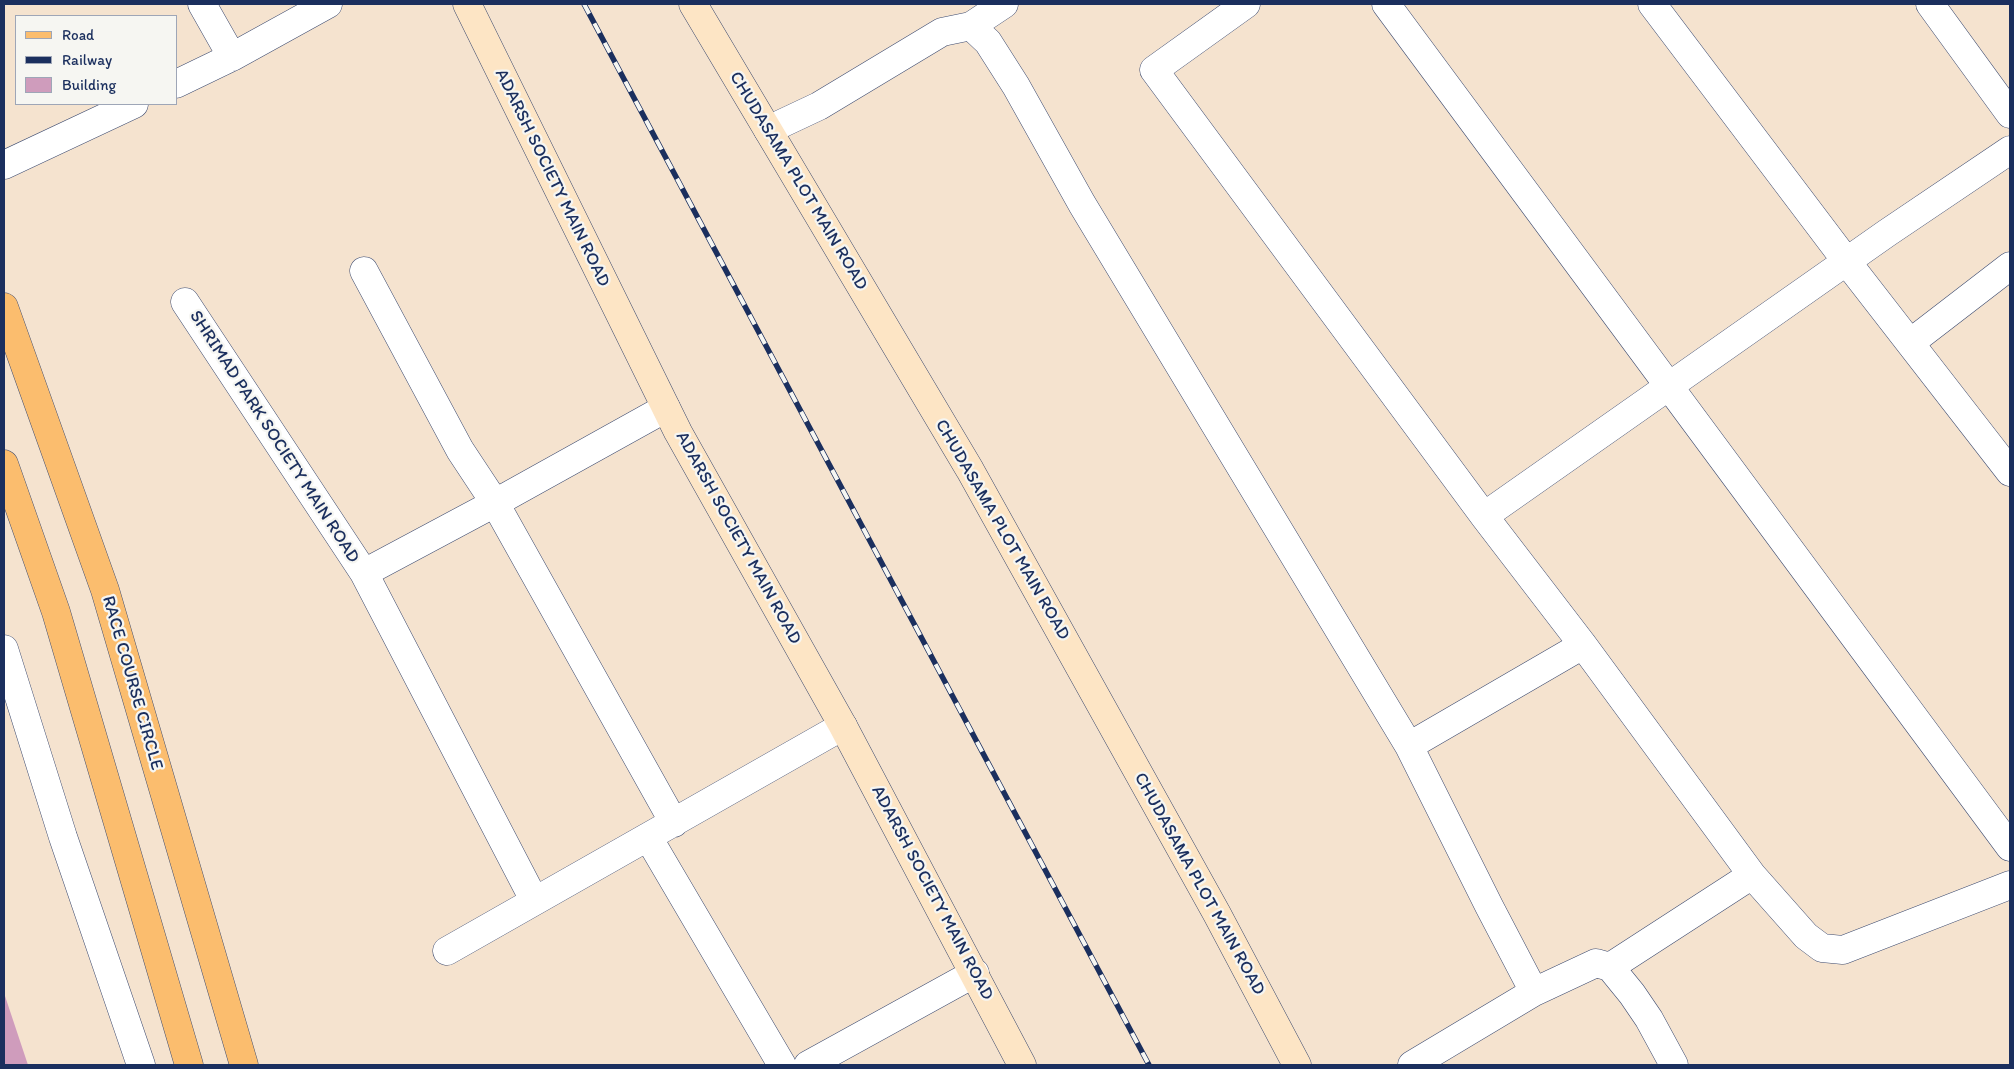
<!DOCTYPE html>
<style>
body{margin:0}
#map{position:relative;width:2014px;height:1069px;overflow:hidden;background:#f5e3cf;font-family:Itim,sans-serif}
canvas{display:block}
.frame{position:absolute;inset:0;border:5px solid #1b2f5e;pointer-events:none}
.legend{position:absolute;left:15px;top:15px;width:162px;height:90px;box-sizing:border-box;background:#f6f6f2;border:1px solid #9ea6b7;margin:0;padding:6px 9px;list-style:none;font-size:15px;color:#1b2f5e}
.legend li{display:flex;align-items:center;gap:10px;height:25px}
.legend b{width:25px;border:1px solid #9ea6b7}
</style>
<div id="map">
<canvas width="2014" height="1069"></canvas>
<div class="frame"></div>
<ul class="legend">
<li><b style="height:6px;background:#fbbd6e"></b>Road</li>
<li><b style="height:6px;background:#1b2f5e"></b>Railway</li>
<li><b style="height:14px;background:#cf9cbc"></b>Building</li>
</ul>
</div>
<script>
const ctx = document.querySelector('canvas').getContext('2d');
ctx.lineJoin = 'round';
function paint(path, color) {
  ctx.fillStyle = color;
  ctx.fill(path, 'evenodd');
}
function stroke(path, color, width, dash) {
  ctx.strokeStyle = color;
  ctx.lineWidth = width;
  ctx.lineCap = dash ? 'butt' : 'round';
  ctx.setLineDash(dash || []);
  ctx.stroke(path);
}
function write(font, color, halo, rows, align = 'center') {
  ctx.font = font + ' Itim,sans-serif';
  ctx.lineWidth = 4.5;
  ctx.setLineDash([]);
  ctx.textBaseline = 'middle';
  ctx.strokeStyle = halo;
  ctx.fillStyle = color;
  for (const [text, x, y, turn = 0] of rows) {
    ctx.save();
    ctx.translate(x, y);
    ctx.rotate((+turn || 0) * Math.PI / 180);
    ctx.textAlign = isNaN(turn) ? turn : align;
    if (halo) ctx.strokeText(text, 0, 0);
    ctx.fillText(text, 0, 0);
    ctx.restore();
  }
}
paint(new Path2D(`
 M4,993L28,1065H4Z`), '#cf9cbc');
const street = new Path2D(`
 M202,4L232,57
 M1246,4L1154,70L1484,516
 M1386,4L2010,847
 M1652,4L1847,262L2010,472
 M1930,4L2010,114
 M971,26L1004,4
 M176,84L232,57L328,4
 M768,130L819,106L942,32L971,26L988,42L1016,86L1082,204L1409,746L1489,906L1534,992
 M4,165L134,104
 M364,271L460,450L495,503L674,823
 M185,302L364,573L495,503L666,408
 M1910,343L2010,266
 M364,573L534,900
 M4,649L63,837L141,1065
 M1409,746L1583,645
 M648,837L782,1065
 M1752,875L1806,936L1822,948L1843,950L2010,885
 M447,951L843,726
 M1610,967L1752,875L1583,645L1484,516L1887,233L2010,150
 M808,1065L975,973
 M1412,1065L1534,992L1596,963L1610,967L1632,994L1649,1019L1674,1065`);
const secondary = new Path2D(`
 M467,4L678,432L843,726L1022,1065
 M693,4L970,470L1217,914L1297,1065`);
const primary = new Path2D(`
 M4,307L105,590L244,1065
 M4,464L56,612L189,1065`);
stroke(street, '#3c4a6f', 29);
stroke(secondary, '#3c4a6f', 29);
stroke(primary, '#3c4a6f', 29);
stroke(street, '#fff', 28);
stroke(secondary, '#fde5c5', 28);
stroke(primary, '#fbbd6e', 28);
const rail = new Path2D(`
 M584,4L1149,1065`);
stroke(rail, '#1b2f5e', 5.5);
stroke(rail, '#f6f6f2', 4, [11]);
write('18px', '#1b2f5e', '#f6f6f2', [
 ["ADARSH SOCIETY MAIN ROAD",552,178,64],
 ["CHUDASAMA PLOT MAIN ROAD",798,181,59],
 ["SHRIMAD PARK SOCIETY MAIN ROAD",274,437,57],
 ["CHUDASAMA PLOT MAIN ROAD",1002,530,60],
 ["ADARSH SOCIETY MAIN ROAD",738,538,61],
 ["RACE COURSE CIRCLE",132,683,74],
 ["CHUDASAMA PLOT MAIN ROAD",1199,884,61],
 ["ADARSH SOCIETY MAIN ROAD",932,893,62]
]);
</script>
